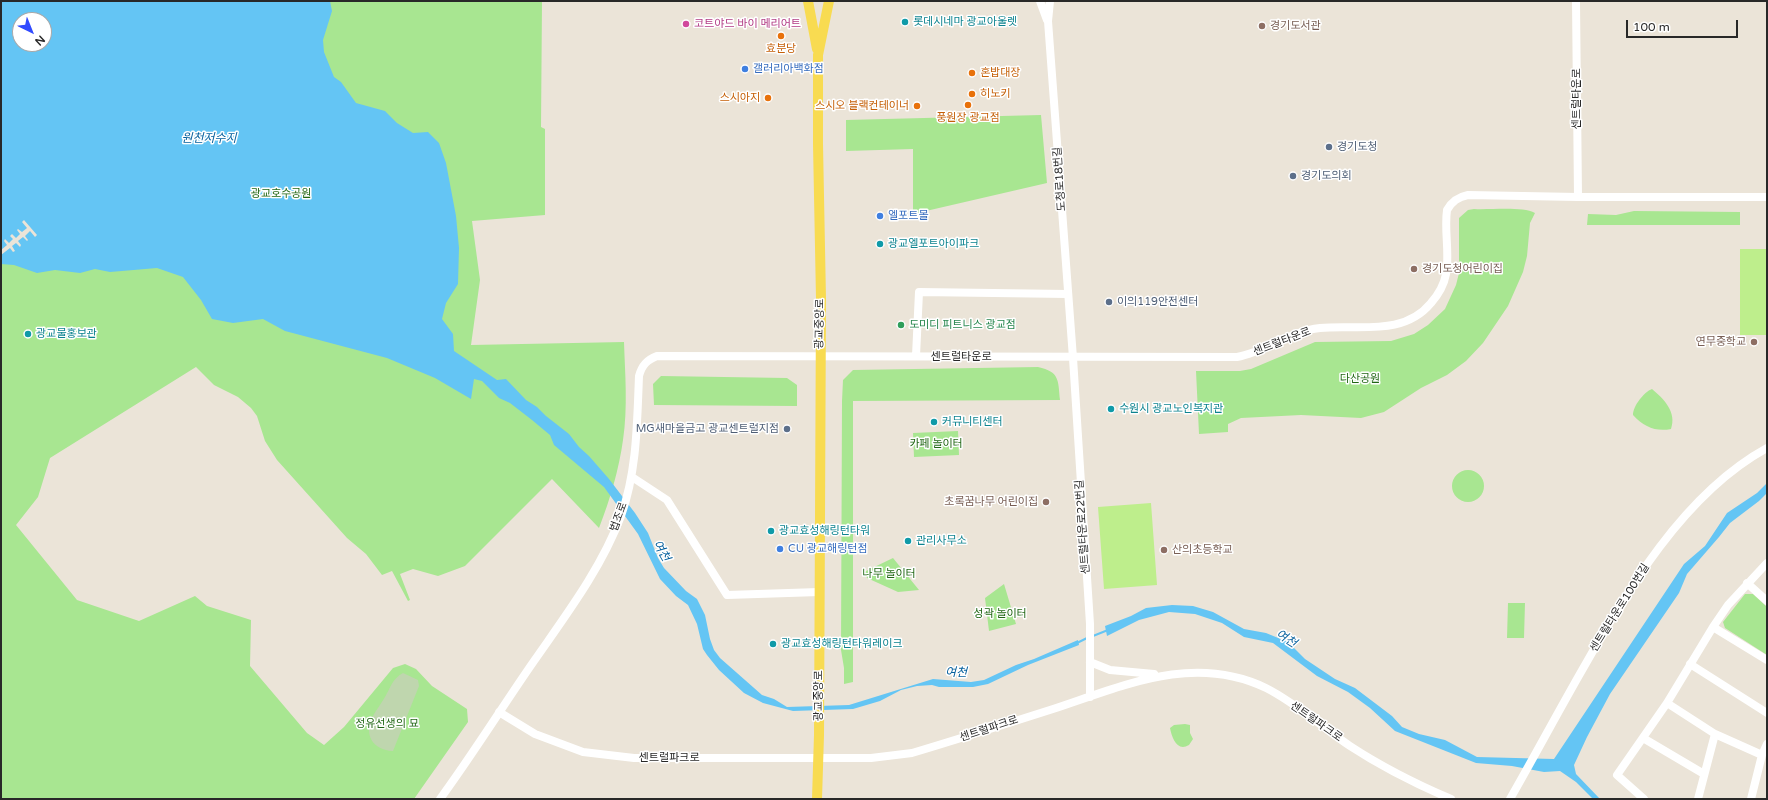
<!DOCTYPE html>
<meta charset="utf-8">
<style>
body{margin:0}
#map{position:relative;width:1768px;height:800px;overflow:hidden;background:#ebe4d8;font-family:"Varela Round",sans-serif}
canvas{display:block}
.frame{position:absolute;inset:0;border:2px solid #282828;pointer-events:none}
.north{position:absolute;left:12px;top:12px;width:40px;height:40px;box-sizing:border-box;background:#fff;border:1px solid #a9a9a9;border-radius:50%;rotate:137deg;font-size:11px;font-weight:700;line-height:16px;text-align:center;color:#282828}
.north::after{content:'';display:block;margin:auto;width:14px;height:18px;background:#314bff;clip-path:polygon(50% 0,100% 100%,50% 72%,0 100%)}
.scale{position:absolute;left:1626px;top:20px;width:112px;height:18px;box-sizing:border-box;border:2px solid #282828;border-top:0;padding-left:5px;font-size:12px;line-height:14px;white-space:nowrap;color:#282828;-webkit-text-stroke:3px #fff;paint-order:stroke}
</style>
<div id="map">
<canvas width="1768" height="800"></canvas>
<div class="frame"></div>
<div class="north">N</div>
<div class="scale">100 m</div>
</div>
<script>
const ctx = document.querySelector('canvas').getContext('2d');
ctx.lineJoin = 'round';
function paint(path, color) {
  ctx.fillStyle = color;
  ctx.fill(path, 'evenodd');
}
function stroke(path, color, width, dash) {
  ctx.strokeStyle = color;
  ctx.lineWidth = width;
  ctx.lineCap = dash ? 'butt' : 'round';
  ctx.setLineDash(dash || []);
  ctx.stroke(path);
}
function write(font, color, halo, rows, align = 'center') {
  ctx.font = font + ' "Varela Round","Noto Sans KR",sans-serif';
  ctx.lineWidth = 3;
  ctx.setLineDash([]);
  ctx.textBaseline = 'middle';
  ctx.strokeStyle = halo;
  ctx.fillStyle = color;
  for (const [text, x, y, turn = 0] of rows) {
    ctx.save();
    ctx.translate(x, y);
    ctx.rotate((+turn || 0) * Math.PI / 180);
    ctx.textAlign = isNaN(turn) ? turn : align;
    if (halo) ctx.strokeText(text, 0, 0);
    ctx.fillText(text, 0, 0);
    ctx.restore();
  }
}
paint(new Path2D(`
 M1,1H542L541,127L545,129V215L472,221L480,280L471,345L624,342C625,374 628,407 623,440C619,469 610,500 599,528L552,479L465,566L438,576L413,569L400,574L410,600L408,601L392,571L382,575L366,554L347,538L277,460L265,441L257,416L251,408L238,397L214,385L196,367L50,458L38,497L16,525L77,600L139,621L195,596L207,606L251,620L250,666L307,733L324,745L344,727L393,668L405,664L416,669L432,686L467,709L468,722L414,799H1ZM20,20H44V44H20Z
 M1041,115L1047,183L913,214V149L846,151V120Z
 M1474,209C1491,210 1522,206 1535,213L1530,223L1527,256L1523,272L1508,306L1483,343L1466,361L1447,375L1421,388L1384,412L1361,418L1301,415L1241,418L1228,424V432L1199,434L1196,371H1240L1251,369L1315,342L1391,341L1414,334L1428,325L1445,309L1456,285L1459,273V218L1468,210Z
 M1634,211L1740,212V225H1587L1588,214L1616,215Z
 M1038,367C1060,372 1058,380 1060,400L853,401V682L844,684V668L841,650L842,401L843,380L853,370Z
 M661,376L787,378L797,385V406L654,405L653,384Z
 M1652,389C1664,399 1677,412 1671,429C1656,432 1644,427 1633,415C1633,406 1644,392 1652,389Z
 M958,431L959,455L914,457L913,433Z
 M1452 486a16 16 0 1 1 32 0a16 16 0 1 1-32 0Z
 M893,558L919,590L898,592L867,578L864,572Z
 M1004,584L1016,624L989,631L985,598Z
 M1745,594H1753L1767,607V655L1725,628L1723,622Z
 M1508,603H1525L1524,638H1507Z
 M1185,724L1190,725V733L1193,739L1189,745C1177,752 1172,738 1170,728L1174,725Z`), '#a8e691');
paint(new Path2D(`
 M403,673L418,680L419,686L393,751C373,750 363,735 373,716C376,710 381,704 385,697C391,687 392,679 403,673Z`), '#bfd6ae');
paint(new Path2D(`
 M1740,249H1767V335H1740Z
 M1151,503L1157,585L1104,589L1098,507Z`), '#beee8c');
paint(new Path2D(`
 M1,1H330L332,11L323,40L324,52L334,77L341,82L356,103L385,111L397,123L413,133L428,132L439,143L446,163L456,216L459,248L458,284L446,303L442,319L453,334L454,351L497,380L506,379L526,400L537,407L546,416L569,434L579,447L589,456L609,479L635,513L648,533L658,558L664,568L686,591L697,599L705,615L710,639L714,650L720,658L762,695L774,699L787,707L849,705L933,679L971,682L984,680L1016,665L1034,659L1078,640L1079,645L1028,665L988,684L973,687H939L932,685L917,686L901,690L880,701L853,709L793,711L763,703L744,693L719,670L707,655L703,649L697,624L688,605L676,596L660,579L638,534L604,487L554,445L550,435L532,420L510,403L499,398L482,381L474,379L471,399L435,378L387,358L285,331L263,319L233,323L212,319L201,300L183,277L157,268L110,272L95,269L80,273L55,270L37,273L14,265L1,264ZM20,20H44V44H20Z
 M1767,483V493L1759,501L1730,523L1719,537L1687,574L1679,593L1610,694L1587,737L1574,765L1576,774L1600,799H1593L1576,782L1560,771L1544,772L1512,766L1476,763L1395,731L1370,708L1348,692L1317,676L1273,643L1244,637L1222,623L1195,614L1169,612L1139,620L1107,636L1105,626L1131,616L1146,608L1172,605L1193,606L1213,612L1244,629L1266,633L1288,642L1305,659L1335,679L1355,688L1392,716L1402,727L1419,734L1445,740L1477,757L1554,759L1684,564L1705,546L1727,513L1757,493Z`), '#64c5f4');
paint(new Path2D(`
 M24,220L37,235L35,237L30,231L25,236L28,240L27,241L23,237L18,241L21,245L20,247L16,243L12,246L15,251L13,252L10,248L1,255V250L7,245L4,241L5,239L9,243L13,239L10,236L12,234L16,238L20,234L17,230L18,229L22,232L27,228L22,222Z`), '#ebe4d8');
stroke(new Path2D(`
 M1093,636L1108,630
 M1077,643L1087,638`), '#64c5f4', 2);
stroke(new Path2D(`
 M1040,1L1047,20
 M1050,1L1048,21L1073,358L1090,624V697
 M1576,1L1578,197
 M916,356L919,292L1068,294
 M632,477L667,500L727,595L819,592
 M1747,583L1767,601
 M1713,627L1767,660
 M1090,662L1110,670L1154,674
 M1690,664L1767,713
 M1667,703L1715,734L1762,755
 M499,712L535,734L583,752L634,758H871L912,753C959,739 1006,724 1053,709C1123,686 1193,653 1266,688C1296,703 1322,727 1350,746C1382,767 1416,784 1451,799
 M1643,738L1704,774
 M440,799C473,754 502,707 534,661C566,615 601,569 621,516C637,471 637,424 639,376C642,365 647,360 657,356L1237,357C1266,352 1290,331 1320,328C1358,324 1403,337 1431,303C1438,295 1444,285 1446,274C1450,253 1444,231 1447,210C1452,201 1458,197 1468,195L1578,197H1767
 M1510,799C1534,757 1557,714 1581,672C1627,591 1683,494 1767,448
 M1644,799L1617,775L1667,703L1713,627L1728,605L1767,563
 M1698,799L1715,734
 M1751,799L1762,755L1767,744`), '#fff', 8);
stroke(new Path2D(`
 M808,1L817,49
 M817,799L819,735L821,299L818,144V55L829,1`), '#f8db51', 10);
for (const [x, y, r, color] of [
 [905,22,4,"#0f9aa8"],
 [686,24,4,"#d1479c"],
 [1262,26,4,"#8d6e63"],
 [781,36,4,"#e8710a"],
 [745,69,4,"#3f7fe0"],
 [972,73,4,"#e8710a"],
 [972,94,4,"#e8710a"],
 [768,98,4,"#e8710a"],
 [968,105,4,"#e8710a"],
 [917,106,4,"#e8710a"],
 [1329,147,4,"#5c6f8a"],
 [1293,176,4,"#5c6f8a"],
 [880,216,4,"#3f7fe0"],
 [880,244,4,"#0f9aa8"],
 [1414,269,4,"#8d6e63"],
 [1109,302,4,"#5c6f8a"],
 [901,325,4,"#2e9e5b"],
 [28,334,4,"#0f9aa8"],
 [1754,342,4,"#8d6e63"],
 [1111,409,4,"#0f9aa8"],
 [934,422,4,"#0f9aa8"],
 [787,429,4,"#5c6f8a"],
 [1046,502,4,"#8d6e63"],
 [771,531,4,"#0f9aa8"],
 [908,541,4,"#0f9aa8"],
 [780,549,4,"#3f7fe0"],
 [1164,550,4,"#8d6e63"],
 [773,644,4,"#0f9aa8"]
]) {
  const dot = new Path2D();
  dot.arc(x, y, r, 0, 2 * Math.PI);
  ctx.fillStyle = color;
  ctx.fill(dot);
  stroke(dot, '#fff', 1.5);
}
write('11px', '#0d838f', '#fff', [
 ["롯데시네마 광교아울렛",913,22],
 ["광교엘포트아이파크",888,244],
 ["광교물홍보관",36,334],
 ["수원시 광교노인복지관",1119,409],
 ["커뮤니티센터",942,422],
 ["광교효성해링턴타워",779,531],
 ["관리사무소",916,541],
 ["광교효성해링턴타워레이크",781,644]
], 'left');
write('11px', '#b23c85', '#fff', [
 ["코트야드 바이 메리어트",694,24]
], 'left');
write('11px', '#785e54', '#fff', [
 ["경기도서관",1270,26],
 ["경기도청어린이집",1422,269],
 ["연무중학교",1746,342,"right"],
 ["초록꿈나무 어린이집",1038,502,"right"],
 ["산의초등학교",1172,550]
], 'left');
write('11px', '#c56008', '#fff', [
 ["효분당",781,49],
 ["혼밥대장",980,73,"left"],
 ["히노키",980,94,"left"],
 ["스시아지",760,98,"right"],
 ["스시오 블랙컨테이너",909,106,"right"],
 ["풍원장 광교점",968,118]
]);
write('11px', '#366cbe', '#fff', [
 ["갤러리아백화점",753,69],
 ["엘포트몰",888,216],
 ["CU 광교해링턴점",788,549]
], 'left');
write('11px', '#282828', '#fff', [
 ["센트럴타운로",1577,99,-90],
 ["도청로18번길",1060,179,-94],
 ["광교중앙로",820,324,-89],
 ["센트럴타운로",1282,342,-21],
 ["센트럴타운로",961,357],
 ["법조로",619,517,-70],
 ["센트럴타운로22번길",1083,527,-94],
 ["센트럴타운로100번길",1620,608,-58],
 ["광교중앙로",819,696,-90],
 ["센트럴파크로",1316,722,35],
 ["센트럴파크로",989,729,-18],
 ["센트럴파크로",669,758]
]);
write('11px', '#4e5e75', '#fff', [
 ["경기도청",1337,147],
 ["경기도의회",1301,176],
 ["이의119안전센터",1117,302],
 ["MG새마을금고 광교센트럴지점",779,429,"right"]
], 'left');
write('11px', '#216715', '#fff', [
 ["광교호수공원",281,194],
 ["다산공원",1360,379],
 ["카페 놀이터",936,444],
 ["나무 놀이터",889,574],
 ["성곽 놀이터",1000,614],
 ["정유선생의 묘",387,724]
]);
write('11px', '#27864d', '#fff', [
 ["도미디 피트니스 광교점",909,325]
], 'left');
write('italic 12px', '#06609d', '#fff', [
 ["원천저수지",209,139],
 ["여천",661,551,60],
 ["여천",1286,639,32],
 ["여천",956,673,1]
]);
</script>
